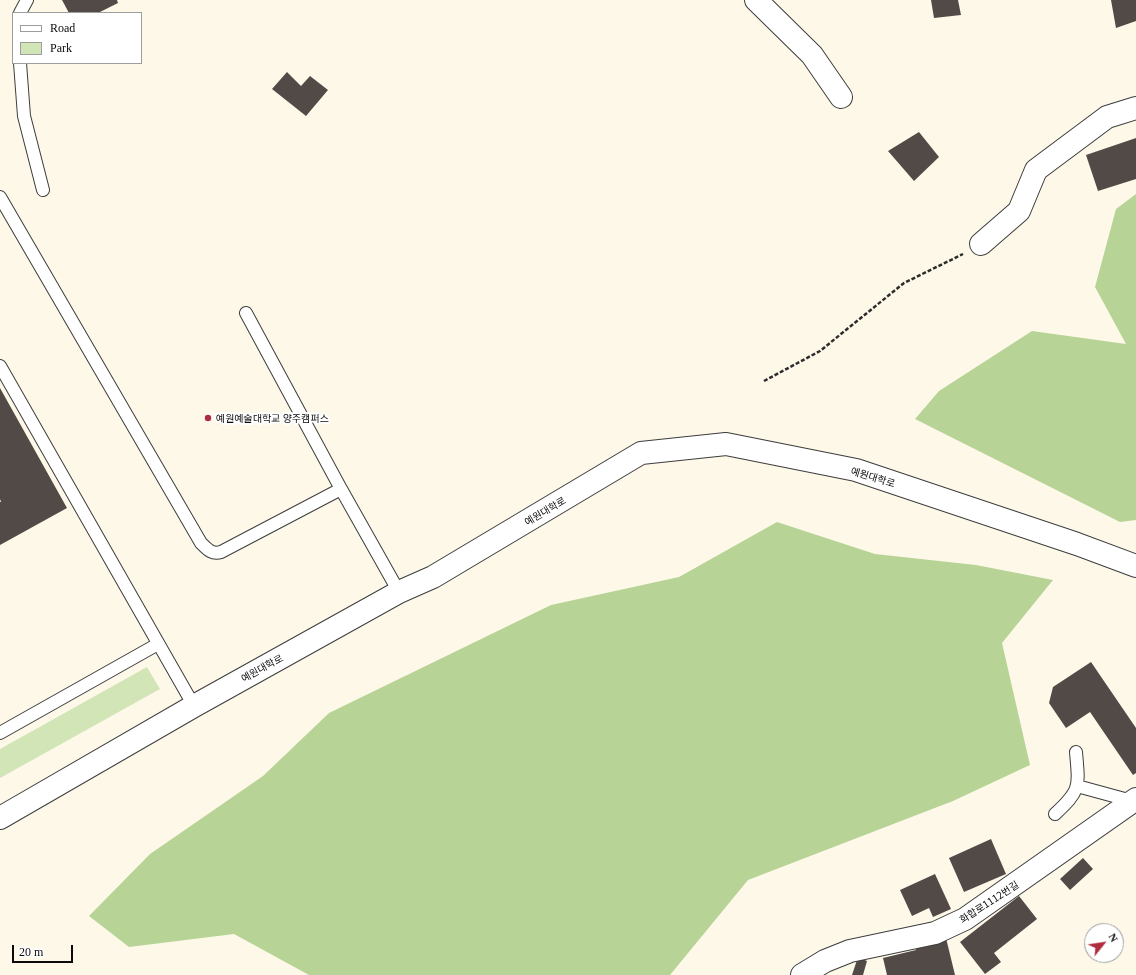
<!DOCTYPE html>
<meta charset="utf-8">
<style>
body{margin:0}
#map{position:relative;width:1136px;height:975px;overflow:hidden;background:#fef8e9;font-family:Georgia,serif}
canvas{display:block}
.legend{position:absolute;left:12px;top:12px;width:130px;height:52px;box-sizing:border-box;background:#fff;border:1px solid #9d9d9d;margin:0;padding:5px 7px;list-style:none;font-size:12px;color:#0a0a0a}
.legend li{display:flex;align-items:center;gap:8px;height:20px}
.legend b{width:20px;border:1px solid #9d9d9d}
.north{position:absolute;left:1084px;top:923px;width:40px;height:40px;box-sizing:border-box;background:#fff;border:1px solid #9d9d9d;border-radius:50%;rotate:60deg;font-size:11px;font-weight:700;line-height:16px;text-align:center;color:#0a0a0a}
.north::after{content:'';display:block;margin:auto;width:14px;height:18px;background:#af2d3e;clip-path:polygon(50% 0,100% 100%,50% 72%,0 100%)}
.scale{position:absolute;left:12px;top:945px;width:61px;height:18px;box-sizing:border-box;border:2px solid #0a0a0a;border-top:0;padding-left:5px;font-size:12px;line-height:14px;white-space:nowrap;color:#0a0a0a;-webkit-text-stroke:3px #fff;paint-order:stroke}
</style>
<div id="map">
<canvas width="1136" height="975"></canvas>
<ul class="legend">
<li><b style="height:5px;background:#fff"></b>Road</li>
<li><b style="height:11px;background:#d2e5b6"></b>Park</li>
</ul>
<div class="north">N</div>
<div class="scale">20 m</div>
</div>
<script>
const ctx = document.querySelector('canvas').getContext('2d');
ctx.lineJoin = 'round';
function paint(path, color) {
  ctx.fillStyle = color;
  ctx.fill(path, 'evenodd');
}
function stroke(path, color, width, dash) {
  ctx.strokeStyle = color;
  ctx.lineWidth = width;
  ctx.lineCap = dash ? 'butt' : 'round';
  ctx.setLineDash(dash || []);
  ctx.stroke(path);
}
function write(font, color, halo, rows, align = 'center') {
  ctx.font = font + ' Georgia,"Noto Sans KR",serif';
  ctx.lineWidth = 4;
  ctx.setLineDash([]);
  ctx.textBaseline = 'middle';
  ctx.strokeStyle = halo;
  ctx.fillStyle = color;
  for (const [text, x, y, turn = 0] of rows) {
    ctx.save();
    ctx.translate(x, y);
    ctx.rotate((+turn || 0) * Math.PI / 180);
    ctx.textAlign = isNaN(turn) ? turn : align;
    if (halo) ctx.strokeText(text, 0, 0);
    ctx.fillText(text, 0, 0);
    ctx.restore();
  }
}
paint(new Path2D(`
 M147,667L160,689L0,778V749Z`), '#d2e5b6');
paint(new Path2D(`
 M1136,194V520L1120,522L915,419L939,391L1032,331L1126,344L1095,287L1116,209Z
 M777,522L875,554L976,565L1053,580L1002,643L1030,765L953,801L748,880L670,975H309L234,934L129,947L89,916L150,854L263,776L329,713L551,605L679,577Z`), '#b7d496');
paint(new Path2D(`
 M62,0H117L118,3L98,13H69Z
 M931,0H958L961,15L934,18Z
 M1111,0H1136V21L1116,28Z
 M287,72L301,86L310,76L328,90L306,116L272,89Z
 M919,132L939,157L914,181L888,151Z
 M1136,138V179L1098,191L1086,155Z
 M0,388L67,508L0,545V502H1L0,499Z
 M1091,662L1136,728V773L1133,775L1090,712L1066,728L1049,703L1053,687Z
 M991,839L1006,874L964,892L949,858Z
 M1083,858L1093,869L1070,890L1060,879Z
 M935,874L951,909L933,917L929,908L912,916L900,890Z
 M1019,896L1037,919L994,953L1001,962L985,974L960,942Z
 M946,938L955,975H887L883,958L916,950L915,945Z
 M858,957L867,961L863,975H852Z`), '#524a47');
const service = new Path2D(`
 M20,13L27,0
 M20,63L24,116L43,190
 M0,197L201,543C207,549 212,555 221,552L341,489L399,592
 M246,313L341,489
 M0,366L194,706
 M0,733L158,644
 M1077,786L1132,801
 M1055,814C1081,790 1079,787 1076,752`);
const minor = new Path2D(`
 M756,0L812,55L841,97
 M981,244L1019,211L1036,170L1107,117L1136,108
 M0,818L194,706L399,592L433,577L641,453L726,444L856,470L1077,544L1136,566
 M802,975L825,961L850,951L935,933L965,919L1136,799`);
stroke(service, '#3d3d3d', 14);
stroke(minor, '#3d3d3d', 24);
stroke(new Path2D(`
 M764,381L820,351L904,283L963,254`), '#2c2c2c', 2.5, [4, 2]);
stroke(service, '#fff', 12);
stroke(minor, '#fff', 22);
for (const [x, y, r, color] of [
 [208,418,4,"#af2d3e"]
]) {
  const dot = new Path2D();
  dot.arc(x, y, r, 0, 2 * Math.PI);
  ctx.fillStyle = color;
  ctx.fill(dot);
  stroke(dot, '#fff', 1.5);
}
write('10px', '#0a0a0a', '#fff', [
 ["예원예술대학교 양주캠퍼스",216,418]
], 'left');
write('10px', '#0a0a0a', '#fff', [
 ["예원대학로",873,477,17],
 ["예원대학로",545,511,-31],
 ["예원대학로",262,668,-29],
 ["화합로1112번길",989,902,-33]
]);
</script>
